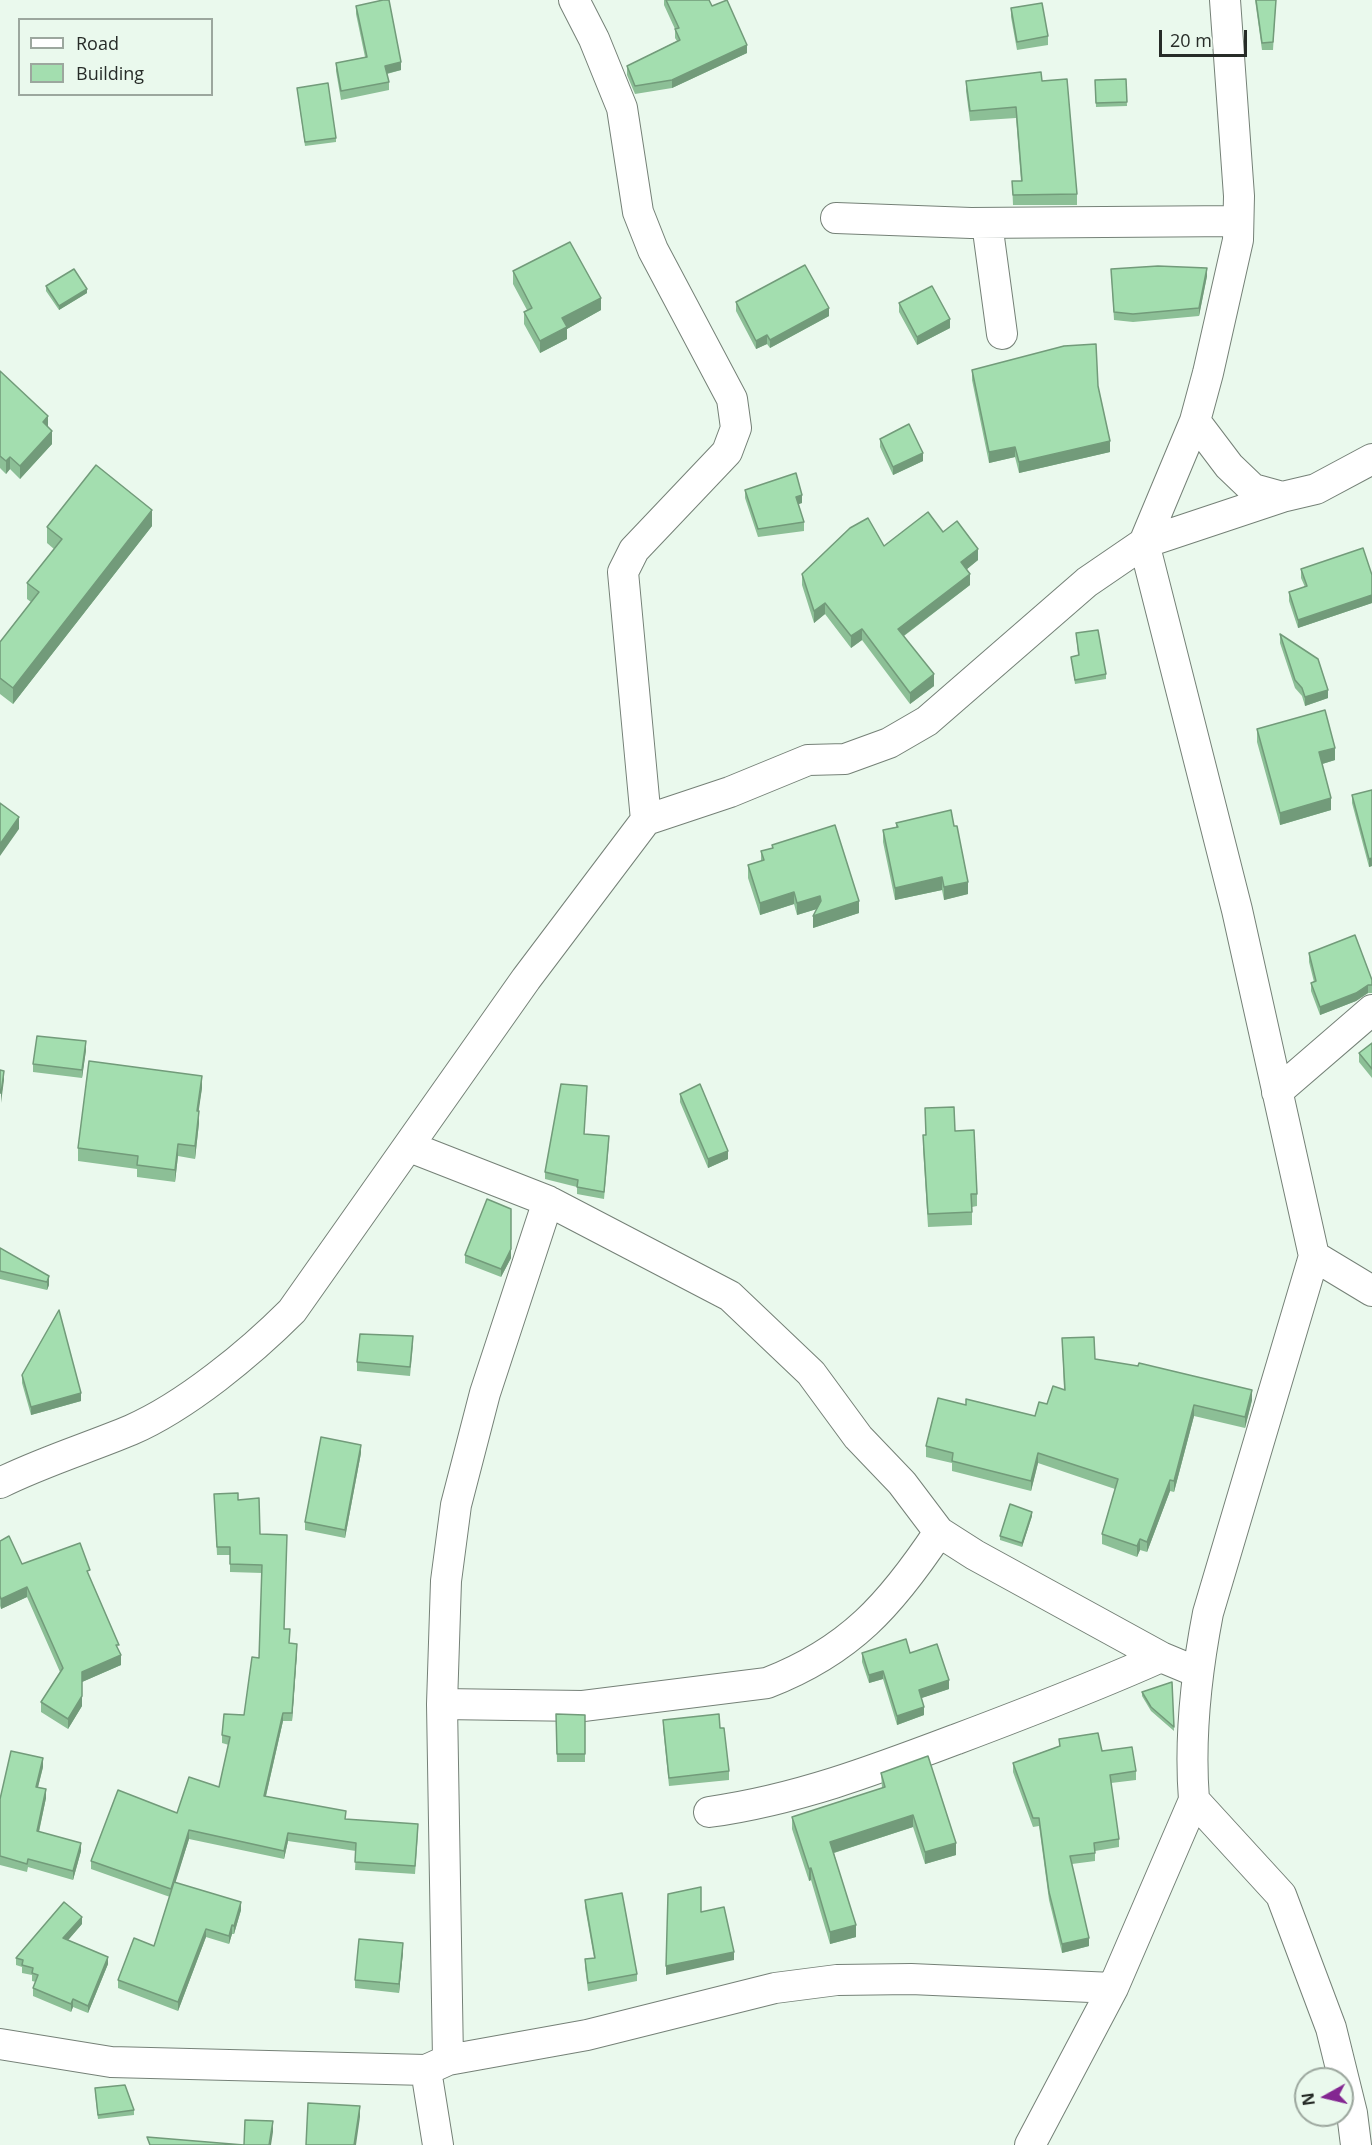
<!DOCTYPE html>
<style>
body{margin:0}
#map{position:relative;width:1372px;height:2145px;overflow:hidden;background:#eaf9ed;font-family:"Open Sans",sans-serif}
canvas{display:block}
.legend{position:absolute;left:18px;top:18px;width:195px;height:78px;box-sizing:border-box;background:#eaf9ed;border:2px solid #9ca79e;margin:0;padding:8px 10px;list-style:none;font-size:18px;color:#272c28}
.legend li{display:flex;align-items:center;gap:12px;height:30px}
.legend b{width:30px;border:2px solid #9ca79e}
.north{position:absolute;left:1294px;top:2067px;width:60px;height:60px;box-sizing:border-box;background:#eaf9ed;border:2px solid #9ca79e;border-radius:50%;rotate:262deg;font-size:16px;font-weight:700;line-height:24px;text-align:center;color:#272c28}
.north::after{content:'';display:block;margin:auto;width:21px;height:27px;background:#832691;clip-path:polygon(50% 0,100% 100%,50% 72%,0 100%)}
.scale{position:absolute;left:1159px;top:30px;width:88px;height:27px;box-sizing:border-box;border:3px solid #272c28;border-top:0;padding-left:8px;font-size:18px;line-height:21px;white-space:nowrap;color:#272c28;-webkit-text-stroke:4px #eaf9ed;paint-order:stroke}
</style>
<div id="map">
<canvas width="1372" height="2145"></canvas>
<ul class="legend">
<li><b style="height:8px;background:#fff"></b>Road</li>
<li><b style="height:16px;background:#a3deaf"></b>Building</li>
</ul>
<div class="north">N</div>
<div class="scale">20 m</div>
</div>
<script>
const ctx = document.querySelector('canvas').getContext('2d');
ctx.lineJoin = 'round';
function stroke(path, color, width, dash) {
  ctx.strokeStyle = color;
  ctx.lineWidth = width;
  ctx.lineCap = dash ? 'butt' : 'round';
  ctx.setLineDash(dash || []);
  ctx.stroke(path);
}
function paint(path, color) {
  ctx.fillStyle = color;
  ctx.fill(path, 'evenodd');
}
const minor = new Path2D(`
 M574,0L594,39L622,108L638,212L653,250L732,399L736,428L727,452L634,550L623,572L646,820
 M836,218L971,223L1238,221
 M987,223L1002,334
 M1195,421L1229,466L1253,489L1282,497L1316,489L1372,459
 M1277,1092L1372,1010
 M410,1147L548,1201L730,1296L811,1373L858,1437L902,1483L939,1532L975,1555L1161,1657L1197,1672
 M1314,1256L1372,1291
 M0,1483C42,1462 88,1448 131,1430C186,1406 250,1353 292,1311L526,979L646,820L730,792L808,760L845,759L889,743L927,721L1087,582L1144,543L1195,421L1208,373L1238,240L1239,196L1225,0
 M442,1704L583,1706L767,1683C850,1651 891,1604 939,1532
 M1194,1800L1281,1895L1331,2028L1352,2113L1356,2145
 M709,1812C796,1800 875,1770 957,1739C1026,1713 1094,1687 1161,1657
 M0,2044L111,2062L426,2070L448,2060L587,2035L775,1988L837,1980L911,1979L1113,1988
 M448,2060L442,1704L446,1581L456,1505L485,1393L548,1201
 M426,2070L438,2145
 M1030,2145L1113,1988L1194,1800C1189,1737 1196,1675 1208,1613L1314,1256L1237,910L1144,543L1282,497`);
stroke(minor, '#758177', 32);
stroke(minor, '#fff', 30);
paint(new Path2D(`
 M664,0H709L712,6L747,53L672,88L635,94L627,75V66L677,41L675,38V29L664,5Z
 M1255,0H1276L1273,50H1262Z
 M356,6L401,70L387,74L389,82V90L341,100L336,71V63L365,57L356,14Z
 M1011,8L1048,36V45L1017,50L1011,17Z
 M1126,79L1127,106L1096,107L1095,80Z
 M966,81H1042L1077,194V205H1013L1012,181H1021L1016,118L970,121L966,91Z
 M297,88L336,138V142L305,146Z
 M1111,269L1207,276L1199,316L1133,322L1114,320Z
 M513,271L601,310L567,329V339L540,353L524,324V312L527,310L513,284Z
 M46,286L87,293L59,310L46,291Z
 M736,302L829,316L770,348L767,344L756,349L736,311Z
 M899,303L950,328L917,345L899,312Z
 M972,370L1098,386L1110,452L1019,473L1015,457L989,463L972,380Z
 M0,371L52,444L20,479L10,469L6,474L0,468Z
 M880,439L923,461L893,475L880,447Z
 M745,490L802,503L798,504L804,522V531L758,537L745,498Z
 M152,526L13,704L0,694V642L31,602L27,599V583L54,549L47,543V527Z
 M943,532L978,560L967,569L970,585L904,636L934,686L910,704L862,640L851,648L825,614L814,623L802,585V574L884,546Z
 M1301,569L1372,575V603L1298,628L1289,601V592L1305,587L1301,578Z
 M1076,633L1106,674V679L1075,684L1071,657L1078,655Z
 M1280,634L1328,698L1305,706L1302,696L1295,688L1280,643Z
 M1257,729L1335,760L1322,764L1331,810L1280,825L1257,742Z
 M1372,790V866L1369,867L1352,803V795Z
 M896,823L968,894L944,900L942,890L895,900L883,842V830L896,827Z
 M772,845L859,913L813,928L817,909L797,915L794,904L760,915L748,878V865L761,861V851L772,848Z
 M1309,953L1372,985V993H1368L1356,1001L1320,1015L1311,991V983L1314,982L1309,962Z
 M1372,1043V1078L1359,1062V1053Z
 M86,1050L82,1078L33,1072V1064Z
 M202,1088L198,1111L199,1123L195,1159L178,1156L175,1182L137,1177V1169L78,1161V1148Z
 M587,1093L584,1134L609,1143L604,1199L577,1194V1187L545,1179V1172Z
 M680,1094L728,1159L708,1168L680,1102Z
 M925,1108L955,1131L977,1194V1206L972,1207V1225L928,1227L923,1148V1135H926Z
 M0,1248L49,1276V1285L47,1290L0,1279Z
 M465,1255L511,1258L501,1277L465,1263Z
 M1062,1338L1095,1359L1252,1400L1245,1428L1194,1416L1174,1492L1170,1491L1147,1552L1140,1550L1137,1557L1102,1544V1534L1115,1489L1038,1463L1031,1491L952,1471V1463L926,1457V1446L966,1405L1035,1416L1047,1404L1064,1390Z
 M413,1345L410,1376L357,1371V1362Z
 M22,1375L81,1401L31,1415L22,1383Z
 M361,1453L345,1538L305,1530V1522Z
 M214,1494L238,1500L260,1534L284,1629L289,1643L297,1652L292,1721H283L266,1796L346,1819L418,1833L415,1874L355,1870L356,1851L288,1841L284,1859L189,1839L175,1882L241,1910L234,1934H232L229,1944L206,1937L178,2011L118,1988V1980L154,1946L170,1897L91,1869V1861L177,1813L219,1787L229,1745L222,1743V1735L244,1715L259,1658L262,1573L230,1572V1555H217Z
 M1032,1516L1022,1547L1000,1540V1536Z
 M0,1541L22,1564L90,1578L119,1651L121,1665L82,1682V1706L68,1729L41,1712V1702L60,1672L27,1597L1,1609L0,1606Z
 M862,1653H910L949,1689L921,1698L924,1715L897,1725L883,1679L869,1683L862,1662Z
 M1172,1682L1174,1731L1151,1711L1142,1696V1692Z
 M556,1714L585,1715V1762H557Z
 M663,1720L720,1728L729,1771V1780L669,1786L663,1728Z
 M1059,1739L1102,1751L1136,1771V1780L1111,1783L1119,1839V1847L1095,1851V1861L1072,1864L1089,1946L1062,1953L1049,1900L1039,1826L1033,1827L1013,1772V1763L1059,1746Z
 M43,1767L38,1787L46,1798L39,1832L81,1851L73,1880L28,1867L27,1872L0,1865V1799Z
 M881,1773L956,1855L925,1864L913,1827L834,1853L856,1937L830,1944L811,1880L809,1881L792,1829V1817L882,1788Z
 M585,1900L637,1974V1981L588,1991L585,1967V1959L594,1958L585,1907Z
 M82,1924L68,1940L108,1964L88,2013L73,2007L71,2012L33,1996V1988L36,1982L32,1981V1975L22,1973V1967L16,1965V1958Z
 M403,1952L399,1993L355,1988V1980Z
 M95,2092L134,2110V2115L98,2119Z`), '#8cbf96');
paint(new Path2D(`
 M747,45V53L672,88V80Z
 M401,62V70L385,74V66Z
 M1207,268V276L1199,316V308Z
 M87,289V293L59,310V306Z
 M601,298V310L567,329V339L540,353V341L562,318Z
 M829,308V316L770,348V340Z
 M950,319V328L917,345V337Z
 M767,335V344L756,349V341Z
 M48,416V429L43,422Z
 M52,431V444L20,479V466Z
 M1110,441V452L1019,473V462Z
 M1015,447V457L989,463V452Z
 M923,453V461L893,475V467Z
 M10,457V469L6,474V461Z
 M802,495V503L796,505V497Z
 M152,510V526L13,704V688Z
 M978,549V560L961,574V562Z
 M970,574V585L898,640V629Z
 M1372,595V603L1298,628V620Z
 M825,603V614L814,623V611Z
 M862,629V640L851,648V636Z
 M934,674V686L910,704V693Z
 M1328,690V698L1305,706V697Z
 M1335,748V760L1319,765V752Z
 M1331,798V810L1280,825V813Z
 M19,817V829L0,856V844Z
 M1372,858V866L1369,867V859Z
 M942,877V890L895,900V888Z
 M968,882V894L944,900V887Z
 M794,892V904L760,915V903Z
 M820,896V908L797,915V903Z
 M859,901V913L813,928V916Z
 M1368,985V993L1356,1001L1320,1015V1007Z
 M86,1041V1050L82,1078V1070Z
 M4,1071V1080L1,1103V1093Z
 M202,1076V1088L197,1123V1111Z
 M199,1111V1123L195,1159V1146Z
 M178,1144V1156L175,1182V1170Z
 M728,1151V1159L708,1168V1159Z
 M511,1249V1258L501,1277V1269Z
 M49,1276V1285L47,1290V1282Z
 M1252,1390V1400L1245,1428V1417Z
 M81,1393V1401L31,1415V1407Z
 M1194,1405V1416L1174,1492V1481Z
 M361,1445V1453L345,1538V1530Z
 M1038,1453V1463L1031,1491V1481Z
 M1170,1480V1491L1147,1552V1542Z
 M1032,1512V1516L1022,1547V1543Z
 M1140,1539V1550L1137,1557V1546Z
 M27,1587V1597L1,1609V1599Z
 M297,1644V1652L292,1721V1713Z
 M121,1655V1665L82,1682V1672Z
 M883,1671V1679L869,1683V1675Z
 M949,1680V1689L919,1699V1690Z
 M82,1696V1706L68,1729V1719Z
 M924,1707V1715L897,1725V1716Z
 M283,1713V1721L264,1804V1796Z
 M43,1758V1767L36,1795V1787Z
 M46,1789V1798L37,1840V1831Z
 M913,1815V1827L830,1854V1842Z
 M189,1830V1839L171,1897V1889Z
 M288,1833V1841L284,1859V1851Z
 M81,1843V1851L73,1880V1871Z
 M956,1843V1855L925,1864V1852Z
 M811,1868V1880L809,1881V1869Z
 M241,1902V1910L234,1934V1926Z
 M82,1917V1924L63,1946V1938Z
 M232,1925V1934L229,1944V1936Z
 M856,1925V1937L830,1944V1932Z
 M206,1929V1937L178,2011V2002Z
 M1089,1938V1946L1062,1953V1944Z
 M403,1943V1952L399,1993V1984Z
 M734,1952V1960L666,1975V1966Z
 M108,1957V1964L88,2013V2006Z
 M73,1999V2007L71,2012V2004Z
 M360,2106V2117L356,2145H354Z
 M273,2121V2132L271,2145H269Z`), '#729b7a');
const building = new Path2D(`
 M383,0H389L401,62L385,66L389,82L341,91L336,63L367,57L356,6Z
 M666,0H709L712,6L727,0L747,45L672,80L635,86L627,66L680,40L675,29L679,28Z
 M1256,0H1276L1273,42L1262,43Z
 M1042,3L1048,36L1017,42L1011,8Z
 M1041,72L1042,81L1067,79L1077,194L1013,195L1012,181H1022L1016,107L970,111L966,81Z
 M1126,79L1127,102L1096,103L1095,80Z
 M328,83L336,138L305,142L297,88Z
 M570,242L601,298L562,318L567,327L540,341L524,312L532,308L513,271Z
 M805,265L829,308L770,340L767,335L756,341L736,302Z
 M1158,266L1207,268L1199,308L1133,314L1114,312L1111,269Z
 M74,269L87,289L59,306L46,286Z
 M932,286L950,319L917,337L899,303Z
 M1096,344L1098,386L1110,441L1019,462L1015,447L989,452L972,370L1064,346Z
 M0,371L48,416L43,422L52,431L20,466L10,457L6,461L0,456Z
 M909,424L923,453L893,467L880,439Z
 M96,465L152,510L13,688L0,678V642L39,592L27,583L62,539L47,527Z
 M796,473L802,495L796,497L804,522L758,529L745,490Z
 M928,512L943,532L957,521L978,549L961,562L970,574L898,629L934,674L910,693L862,629L851,636L825,603L814,611L802,574L850,528L868,518L884,546Z
 M1363,548L1372,575V595L1298,620L1289,592L1307,586L1301,569Z
 M1098,630L1106,674L1075,680L1071,657L1079,655L1076,633Z
 M1280,634L1318,659L1328,690L1305,697L1302,688L1295,680Z
 M1325,710L1335,748L1319,752L1331,798L1280,813L1257,729Z
 M1372,790V858L1369,859L1352,795Z
 M0,803L19,817L0,844Z
 M951,810L954,826H957L968,882L944,887L942,877L895,888L883,830L898,827L896,823Z
 M835,825L859,901L813,916L821,901L820,896L797,903L794,892L760,903L748,865L764,860L761,851L773,848L772,845Z
 M1355,935L1372,980V985H1368L1356,993L1320,1007L1311,983L1316,981L1309,953Z
 M37,1036L86,1041L82,1070L33,1064Z
 M1372,1043V1069L1359,1053Z
 M89,1061L202,1076L197,1111H199L195,1146L178,1144L175,1170L137,1165L138,1156L78,1148Z
 M0,1070L4,1071L1,1093H0Z
 M561,1084L587,1086L584,1134L609,1136L604,1192L577,1187L578,1180L545,1172Z
 M700,1084L728,1151L708,1159L680,1094Z
 M954,1107L955,1131L974,1130L977,1194H971L972,1212L928,1214L923,1135H926L925,1108Z
 M487,1199L511,1209V1249L501,1269L465,1255Z
 M0,1248L49,1276L47,1282L0,1271Z
 M59,1310L81,1393L31,1407L22,1375Z
 M360,1334L413,1336L410,1367L357,1362Z
 M1094,1337L1095,1359L1138,1366L1139,1363L1252,1390L1245,1417L1194,1405L1174,1481L1170,1480L1147,1542L1140,1539L1137,1546L1102,1534L1118,1479L1038,1453L1031,1481L952,1461L953,1453L926,1446L938,1398L966,1405V1399L1035,1416L1039,1402L1047,1404L1053,1386L1065,1390L1062,1338Z
 M321,1437L361,1445L345,1530L305,1522Z
 M238,1493V1500L259,1498L260,1534L287,1535L284,1629H290L289,1643L297,1644L292,1713H283L264,1796L346,1811L345,1819L418,1824L415,1866L355,1862L356,1843L288,1833L284,1851L189,1830L171,1889L91,1861L118,1790L177,1813L189,1777L219,1787L230,1737L222,1735L224,1714L244,1715L252,1657L259,1658L262,1565L230,1564V1547H217L214,1494Z
 M1010,1504L1032,1512L1022,1543L1000,1536Z
 M9,1536L22,1564L80,1543L90,1570L87,1571L119,1645H116L121,1655L82,1672V1696L68,1719L41,1702L63,1668L27,1587L1,1599L0,1596V1541Z
 M906,1639L910,1653L937,1644L949,1680L919,1690L924,1707L897,1716L883,1671L869,1675L862,1653Z
 M1172,1682L1174,1727L1151,1707L1142,1692Z
 M556,1714L585,1715V1754H557Z
 M719,1714L720,1728H724L729,1771L669,1778L663,1720Z
 M1098,1733L1102,1751L1132,1747L1136,1771L1110,1775L1119,1839L1094,1843L1095,1853L1070,1856L1089,1938L1062,1944L1049,1892L1039,1818H1033L1013,1763L1060,1746L1059,1739Z
 M11,1751L43,1758L36,1787L46,1789L37,1831L81,1843L73,1871L28,1859L27,1864L0,1856V1799Z
 M928,1756L956,1843L925,1852L913,1815L830,1842L856,1925L830,1932L811,1868L809,1869L792,1817L885,1787L881,1773Z
 M174,1882L241,1902L234,1926L232,1925L229,1936L206,1929L178,2002L118,1980L134,1938L154,1946Z
 M701,1887V1912L724,1907L734,1952L666,1966L668,1894Z
 M622,1893L637,1974L588,1983L585,1959L595,1958L585,1900Z
 M64,1902L82,1917L63,1938L108,1957L88,2006L73,1999L71,2004L33,1988L38,1975L32,1973L33,1968L22,1965L23,1960L16,1958Z
 M359,1939L403,1943L399,1984L355,1980Z
 M125,2085L134,2110L98,2115L95,2088Z
 M308,2103L360,2106L354,2145H306Z
 M245,2120L273,2121L269,2145H150L147,2137L244,2145Z`);
paint(building, '#a3deaf');
stroke(building, '#729b7a', 1.5);
</script>
